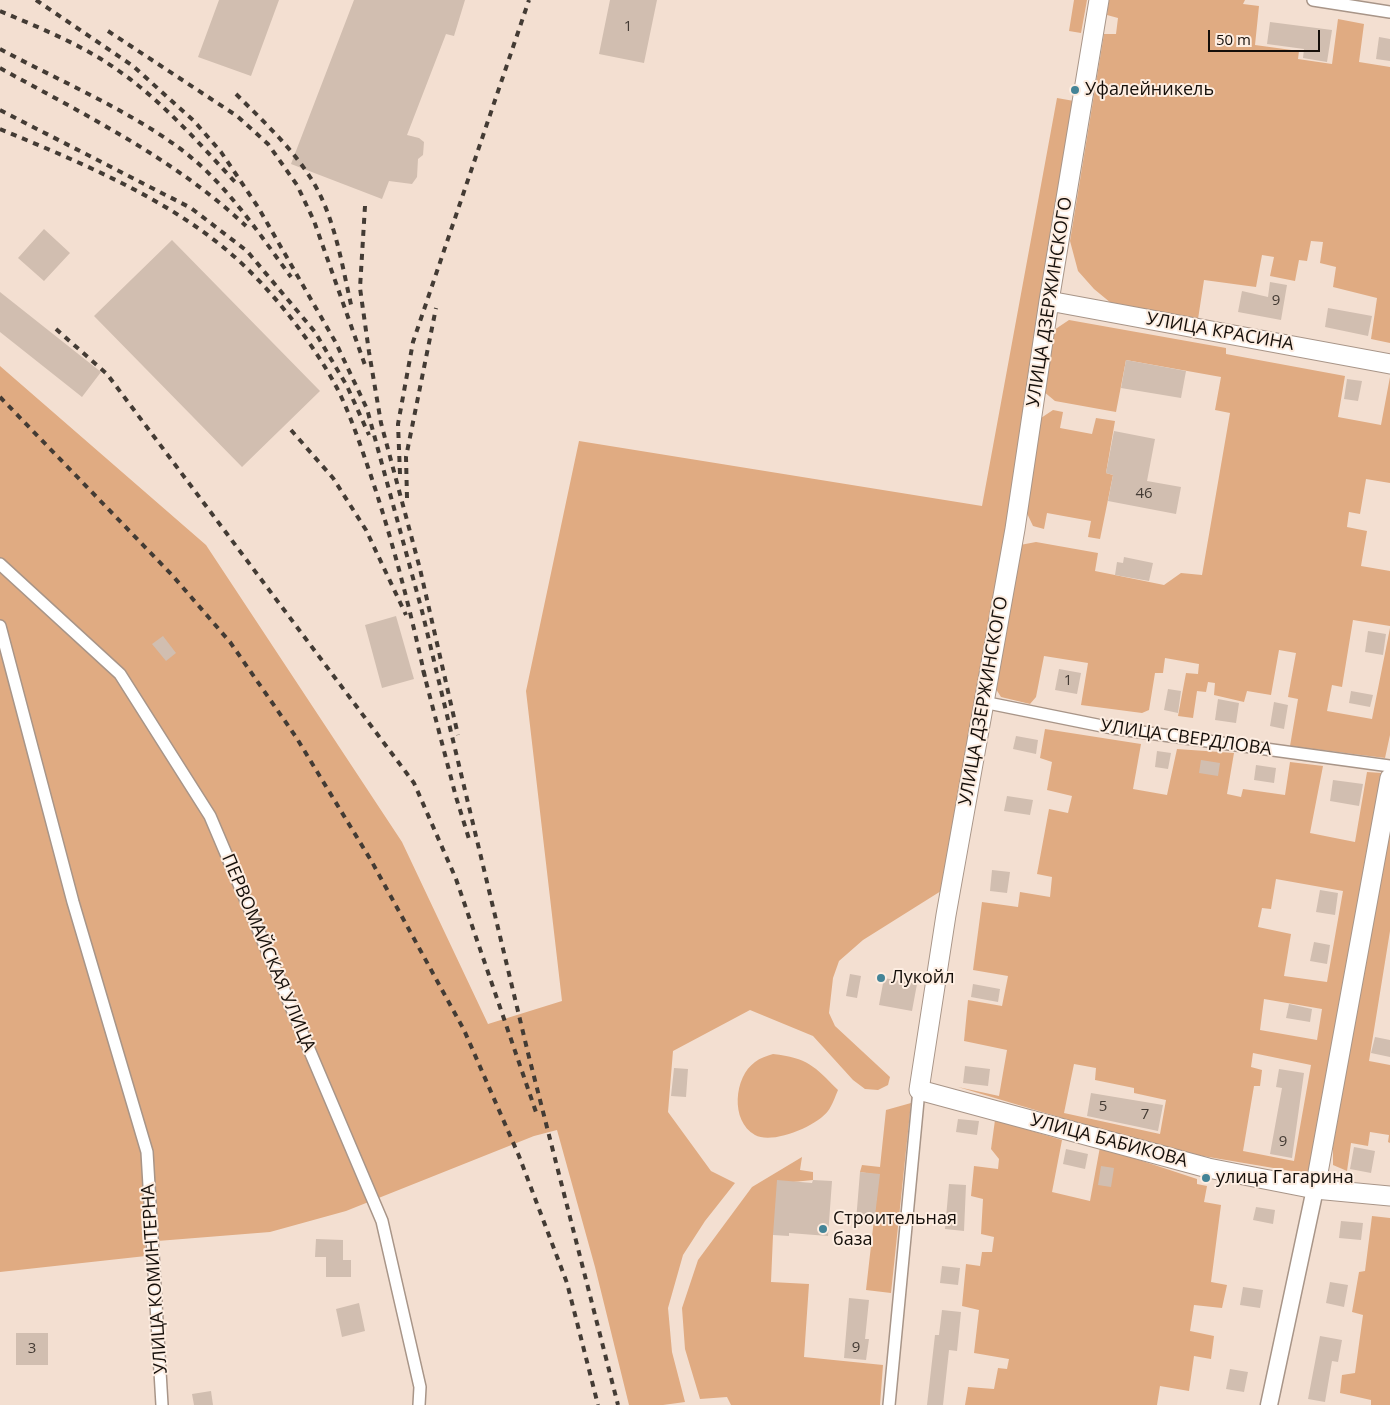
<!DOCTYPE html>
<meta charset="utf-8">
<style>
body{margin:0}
#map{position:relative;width:1390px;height:1405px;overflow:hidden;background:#f3dfd1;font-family:"Open Sans",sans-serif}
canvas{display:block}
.scale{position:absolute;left:1208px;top:30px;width:112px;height:22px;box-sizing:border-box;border:2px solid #150f0a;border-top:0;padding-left:6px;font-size:15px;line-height:18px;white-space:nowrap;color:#150f0a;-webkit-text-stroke:4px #fdede1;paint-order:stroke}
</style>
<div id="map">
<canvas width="1390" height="1405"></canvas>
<div class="scale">50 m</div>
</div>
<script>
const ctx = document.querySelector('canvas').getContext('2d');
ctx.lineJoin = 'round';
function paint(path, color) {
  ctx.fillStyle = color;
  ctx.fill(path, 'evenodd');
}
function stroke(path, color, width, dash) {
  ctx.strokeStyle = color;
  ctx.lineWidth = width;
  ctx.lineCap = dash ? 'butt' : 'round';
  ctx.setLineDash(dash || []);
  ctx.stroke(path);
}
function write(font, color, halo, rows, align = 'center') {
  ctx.font = font + ' "Open Sans",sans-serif';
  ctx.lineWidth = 4;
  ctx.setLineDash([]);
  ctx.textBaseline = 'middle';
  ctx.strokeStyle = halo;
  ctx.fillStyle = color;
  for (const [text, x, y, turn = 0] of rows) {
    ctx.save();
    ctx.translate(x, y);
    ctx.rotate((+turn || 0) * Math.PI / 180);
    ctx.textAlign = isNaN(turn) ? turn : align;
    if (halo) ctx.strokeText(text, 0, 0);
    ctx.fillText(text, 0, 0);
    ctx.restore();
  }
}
paint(new Path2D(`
 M1074,0H1087L1081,33L1069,31Z
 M1109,0H1245L1243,4L1259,6L1255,45L1299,51L1298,59L1332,64L1338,19L1364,24L1359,62L1390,67V343L1371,339L1377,298L1333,287L1336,267L1320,263L1323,242L1311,241L1307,261L1299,260L1295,281L1270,276L1274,257L1262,255L1256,287L1204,280L1198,319L1111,303L1094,289L1078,271L1070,241L1104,34H1116L1118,18L1107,15Z
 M1057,98L1074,101L1008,527L941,891L863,940L839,961L833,978L829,1013L835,1026L890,1077L888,1085L878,1090L865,1089L853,1080L813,1036L750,1010L673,1051L668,1112L711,1171L735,1183L705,1221L683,1255L668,1308L672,1352L685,1402L663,1405H629L595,1267L557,1130L534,1136L346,1211L270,1232L145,1242L146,1256L0,1272V366L206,545L402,842L488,1024L562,1001L526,691L579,441L982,506Z
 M1069,320L1226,348V354L1345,376L1338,417L1381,425L1390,377V483L1366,479L1360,514L1349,512L1347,527L1367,531L1361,566L1390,571V626L1353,620L1342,687L1332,685L1327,711L1372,719L1390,628V735L1385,758L1290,746L1298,699L1288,697L1296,653L1279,650L1271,695L1247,691L1244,702L1214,695L1215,683L1208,682L1206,692L1197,691L1193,718L1178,716L1186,673L1198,674L1199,664L1165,658L1163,673H1155L1149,710L1142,713L1081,705L1088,663L1044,656L1036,697L1030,704L1001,697L994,686L1020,545L1036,542L1098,553L1095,571L1164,585L1181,573L1202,575L1230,413L1215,410L1221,377L1126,360L1116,412L1055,401L1043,391L1054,330Z
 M1053,410L1063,412L1060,428L1092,434L1096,418L1115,421L1106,473L1113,475L1100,539L1088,537L1091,521L1047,513L1044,529L1033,526L1024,507L1038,420Z
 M1045,729L1141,744L1133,789L1167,795L1177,749L1234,753L1227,794L1241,797L1243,789L1285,795L1290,762L1323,766L1310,833L1355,842L1367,772L1382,773L1309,1174L1173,1151L958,1087L999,1096L1007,1050L964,1041L968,1000L1002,1006L1008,976L973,970L982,902L1018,907L1020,892L1050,897L1052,877L1037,874L1049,809L1068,813L1072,796L1047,790L1052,762L1040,758ZM1276,879L1343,891L1327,982L1284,976L1291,934L1258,927L1262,908L1271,909ZM1264,999L1322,1009L1317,1040L1260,1030ZM1253,1053L1311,1065L1294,1161L1243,1151L1254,1086H1260L1262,1070L1251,1067ZM1074,1064L1096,1068L1095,1080L1134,1088V1093L1166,1100L1160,1134L1064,1113Z
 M1390,823V931L1369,1061L1390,1065V1143L1388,1142L1389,1135L1370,1132L1368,1146L1351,1143L1347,1171L1333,1165V1146Z
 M773,1054C808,1058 814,1066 838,1090C835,1097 832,1106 828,1111C817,1126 772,1145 755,1135C730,1121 734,1077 755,1062C760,1058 767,1056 773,1054Z
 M911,1103L891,1293L866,1290L879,1175L860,1172L862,1165L880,1167L886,1110Z
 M995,1120L1062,1140L1052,1192L1090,1201L1100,1147L1197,1179V1184L1207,1186L1204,1202L1221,1205L1211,1282L1227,1285L1222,1308L1194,1305L1190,1331L1214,1336L1211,1359L1194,1356L1189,1391L1160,1386L1157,1405H965L968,1387L994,1389L998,1368L1007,1369L1009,1359L974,1353L979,1310L962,1306L966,1264L980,1266L982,1252H992L994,1237L981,1234L983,1199L971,1196L974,1166L998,1169L999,1159L991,1149Z
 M802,1157L800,1170L813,1172V1180L793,1182L773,1235L771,1282L809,1284L804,1357L883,1365L880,1405H731L727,1397L700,1399L685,1349L682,1308L698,1260L752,1187Z
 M1372,1216L1390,1218V1405H1371V1400L1340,1393L1342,1375L1355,1373L1363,1315L1352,1312L1359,1272L1365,1271Z`), '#e0ab82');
paint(new Path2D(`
 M219,0H279L251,76L198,57Z
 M354,0H465L454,36L446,34L407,135L419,138L424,142L423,155L418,159L417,177L412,184L389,181L382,199L291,164Z
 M610,0H657L644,63L599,54Z
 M1270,22L1332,30L1327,62L1303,58L1304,49L1267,44Z
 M1379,37L1390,39V61L1376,59Z
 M44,229L70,253L44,281L18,258Z
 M172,240L320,391L242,467L94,316Z
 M1270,282L1287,285L1281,320L1238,312L1242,291L1268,297Z
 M0,292L101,372L82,397L0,332Z
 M1328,308L1372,316L1368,336L1325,327Z
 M1126,360L1186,371L1181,398L1121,388Z
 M1347,379L1362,381L1358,401L1344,399Z
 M1114,431L1155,439L1147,481L1181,487L1176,514L1108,501L1113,475L1106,473Z
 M1124,557L1153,563L1149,581L1115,575L1117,562L1123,563Z
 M396,616L414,679L382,688L365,625Z
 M1368,631L1386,634L1383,655L1365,652Z
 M163,636L176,653L166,661L152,644Z
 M1059,669L1081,673L1077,694L1055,690Z
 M1168,689L1181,691L1178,713L1164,710Z
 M1351,691L1373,695L1370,707L1349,703Z
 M1218,699L1239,703L1236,723L1215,720Z
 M1274,702L1288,705L1284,729L1270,726Z
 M1016,736L1038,740L1036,754L1013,749Z
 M1157,751L1171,753L1168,769L1155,767Z
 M1201,760L1220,763L1218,776L1199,773Z
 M1256,765L1276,768L1274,783L1254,780Z
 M1333,780L1363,784L1359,806L1330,801Z
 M1007,796L1033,800L1030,815L1004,811Z
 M992,870L1010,872L1007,893L990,891Z
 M1320,890L1338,893L1335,915L1316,912Z
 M1314,942L1330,945L1327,964L1310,961Z
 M850,974L861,976L857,998L846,996Z
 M884,978L917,984L912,1011L879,1005Z
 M973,984L1000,989L998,1002L971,997Z
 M1289,1004L1312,1009L1310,1022L1286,1018Z
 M1375,1037L1390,1040V1057L1371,1053Z
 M965,1066L990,1069L988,1086L963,1083Z
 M674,1068L688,1069L686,1097L671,1096Z
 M1279,1069L1304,1073L1292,1158L1270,1154L1282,1088L1276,1087Z
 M1091,1093L1163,1105L1158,1131L1087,1116Z
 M958,1119L979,1121L977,1135L956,1132Z
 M1354,1147L1375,1151L1371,1173L1350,1169Z
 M1066,1149L1088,1154L1085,1169L1063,1164Z
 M1101,1166L1114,1168L1111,1187L1098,1185Z
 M860,1172L880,1174L874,1224L856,1221Z
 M777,1180L812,1183L813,1180L832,1181L828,1236L789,1233V1236L773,1235Z
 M949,1184L966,1185L964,1231L945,1229Z
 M1256,1207L1275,1210L1273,1224L1253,1220Z
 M1341,1221L1363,1223L1361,1240L1339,1238Z
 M316,1239L343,1240V1260H351V1277H326V1257H315Z
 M942,1266L960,1268L958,1285L940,1283Z
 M1330,1282L1348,1285L1344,1307L1326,1303Z
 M1243,1287L1263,1290L1260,1308L1240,1305Z
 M849,1298L869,1300L865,1339H869L866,1360L844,1358Z
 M359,1303L365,1331L342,1337L336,1309Z
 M942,1310L961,1312L957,1351L949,1350L943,1405H927L935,1335H939Z
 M16,1333H48V1365H16Z
 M1320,1336L1342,1340L1338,1362L1332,1361L1325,1402L1308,1399Z
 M1230,1369L1248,1372L1244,1392L1226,1389Z
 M211,1391L213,1405H194L192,1394Z`), '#d1beb0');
const street = new Path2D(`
 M1313,0L1390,12
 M0,564L120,674L210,816L382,1221L420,1387L419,1405
 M0,626L73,902L147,1152L162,1405
 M983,702L1112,728L1390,766
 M889,1405L919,1090`);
const secondary = new Path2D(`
 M1269,1405L1315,1189`);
const primary = new Path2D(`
 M1099,0L1049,301L1015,529L946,915L919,1090L1208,1168L1315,1189L1390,1196
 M1049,301L1390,364
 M1315,1189L1390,778`);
stroke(street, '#a89588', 14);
stroke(secondary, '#a89588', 19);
stroke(primary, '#a89588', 21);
stroke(street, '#fff', 11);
stroke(secondary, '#fff', 16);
stroke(primary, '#fff', 19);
stroke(new Path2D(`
 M36,0L133,66L194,121L221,152L258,207L336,343L367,409L422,611L528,1053L618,1405
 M0,11C40,28 83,45 119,71C163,102 199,143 235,182
 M108,31L237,116L268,144L297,185L314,221L366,368
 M0,49C63,83 148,118 200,165C236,198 263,239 291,277
 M0,68C85,115 175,159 246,226
 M236,94C263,121 290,146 310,177C335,215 342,266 352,309
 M0,110L191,208L247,251L315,332L347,386L369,435
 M0,129C79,162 163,196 229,252C270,287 312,341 337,388C351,416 361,447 371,476C393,542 410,609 425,677
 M365,206L360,288L369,352L381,423L420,569L458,735
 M56,329L107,374L414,783L456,879L537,1115
 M0,397L172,575L230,642L296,737L372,862L464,1030L519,1156L567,1283L598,1405
 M291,430L333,478L366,530L406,615
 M400,474L398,424L413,342L529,0
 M407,498L406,457L436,308
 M423,670L456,797L469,839`), '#433b34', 4, [6, 6]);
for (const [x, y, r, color] of [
 [1075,90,5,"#448497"],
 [881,978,5,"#448497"],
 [1206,1178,5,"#448497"],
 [823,1229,5,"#448497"]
]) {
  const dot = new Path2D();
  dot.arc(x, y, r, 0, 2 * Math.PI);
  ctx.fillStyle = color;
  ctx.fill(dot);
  stroke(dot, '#fdede1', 2);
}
write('15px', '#443b34', null, [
 ["1",628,27],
 ["9",1276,301],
 ["46",1144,494],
 ["1",1068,681],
 ["5",1103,1107],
 ["7",1145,1115],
 ["9",1283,1142],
 ["9",856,1348],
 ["3",32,1349]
]);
write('18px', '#150f0a', '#fdede1', [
 ["Уфалейникель",1085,90],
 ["Лукойл",891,978],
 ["улица Гагарина",1216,1178],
 ["Строительная",833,1219],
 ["база",833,1240]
], 'left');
write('18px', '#150f0a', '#fdede1', [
 ["УЛИЦА ДЗЕРЖИНСКОГО",1050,302,-81],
 ["УЛИЦА КРАСИНА",1220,332,10],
 ["УЛИЦА ДЗЕРЖИНСКОГО",984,701,-80],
 ["УЛИЦА СВЕРДЛОВА",1186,738,8],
 ["ПЕРВОМАЙСКАЯ УЛИЦА",268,953,67],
 ["УЛИЦА БАБИКОВА",1109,1141,15],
 ["УЛИЦА КОМИНТЕРНА",155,1279,-94]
]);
</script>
